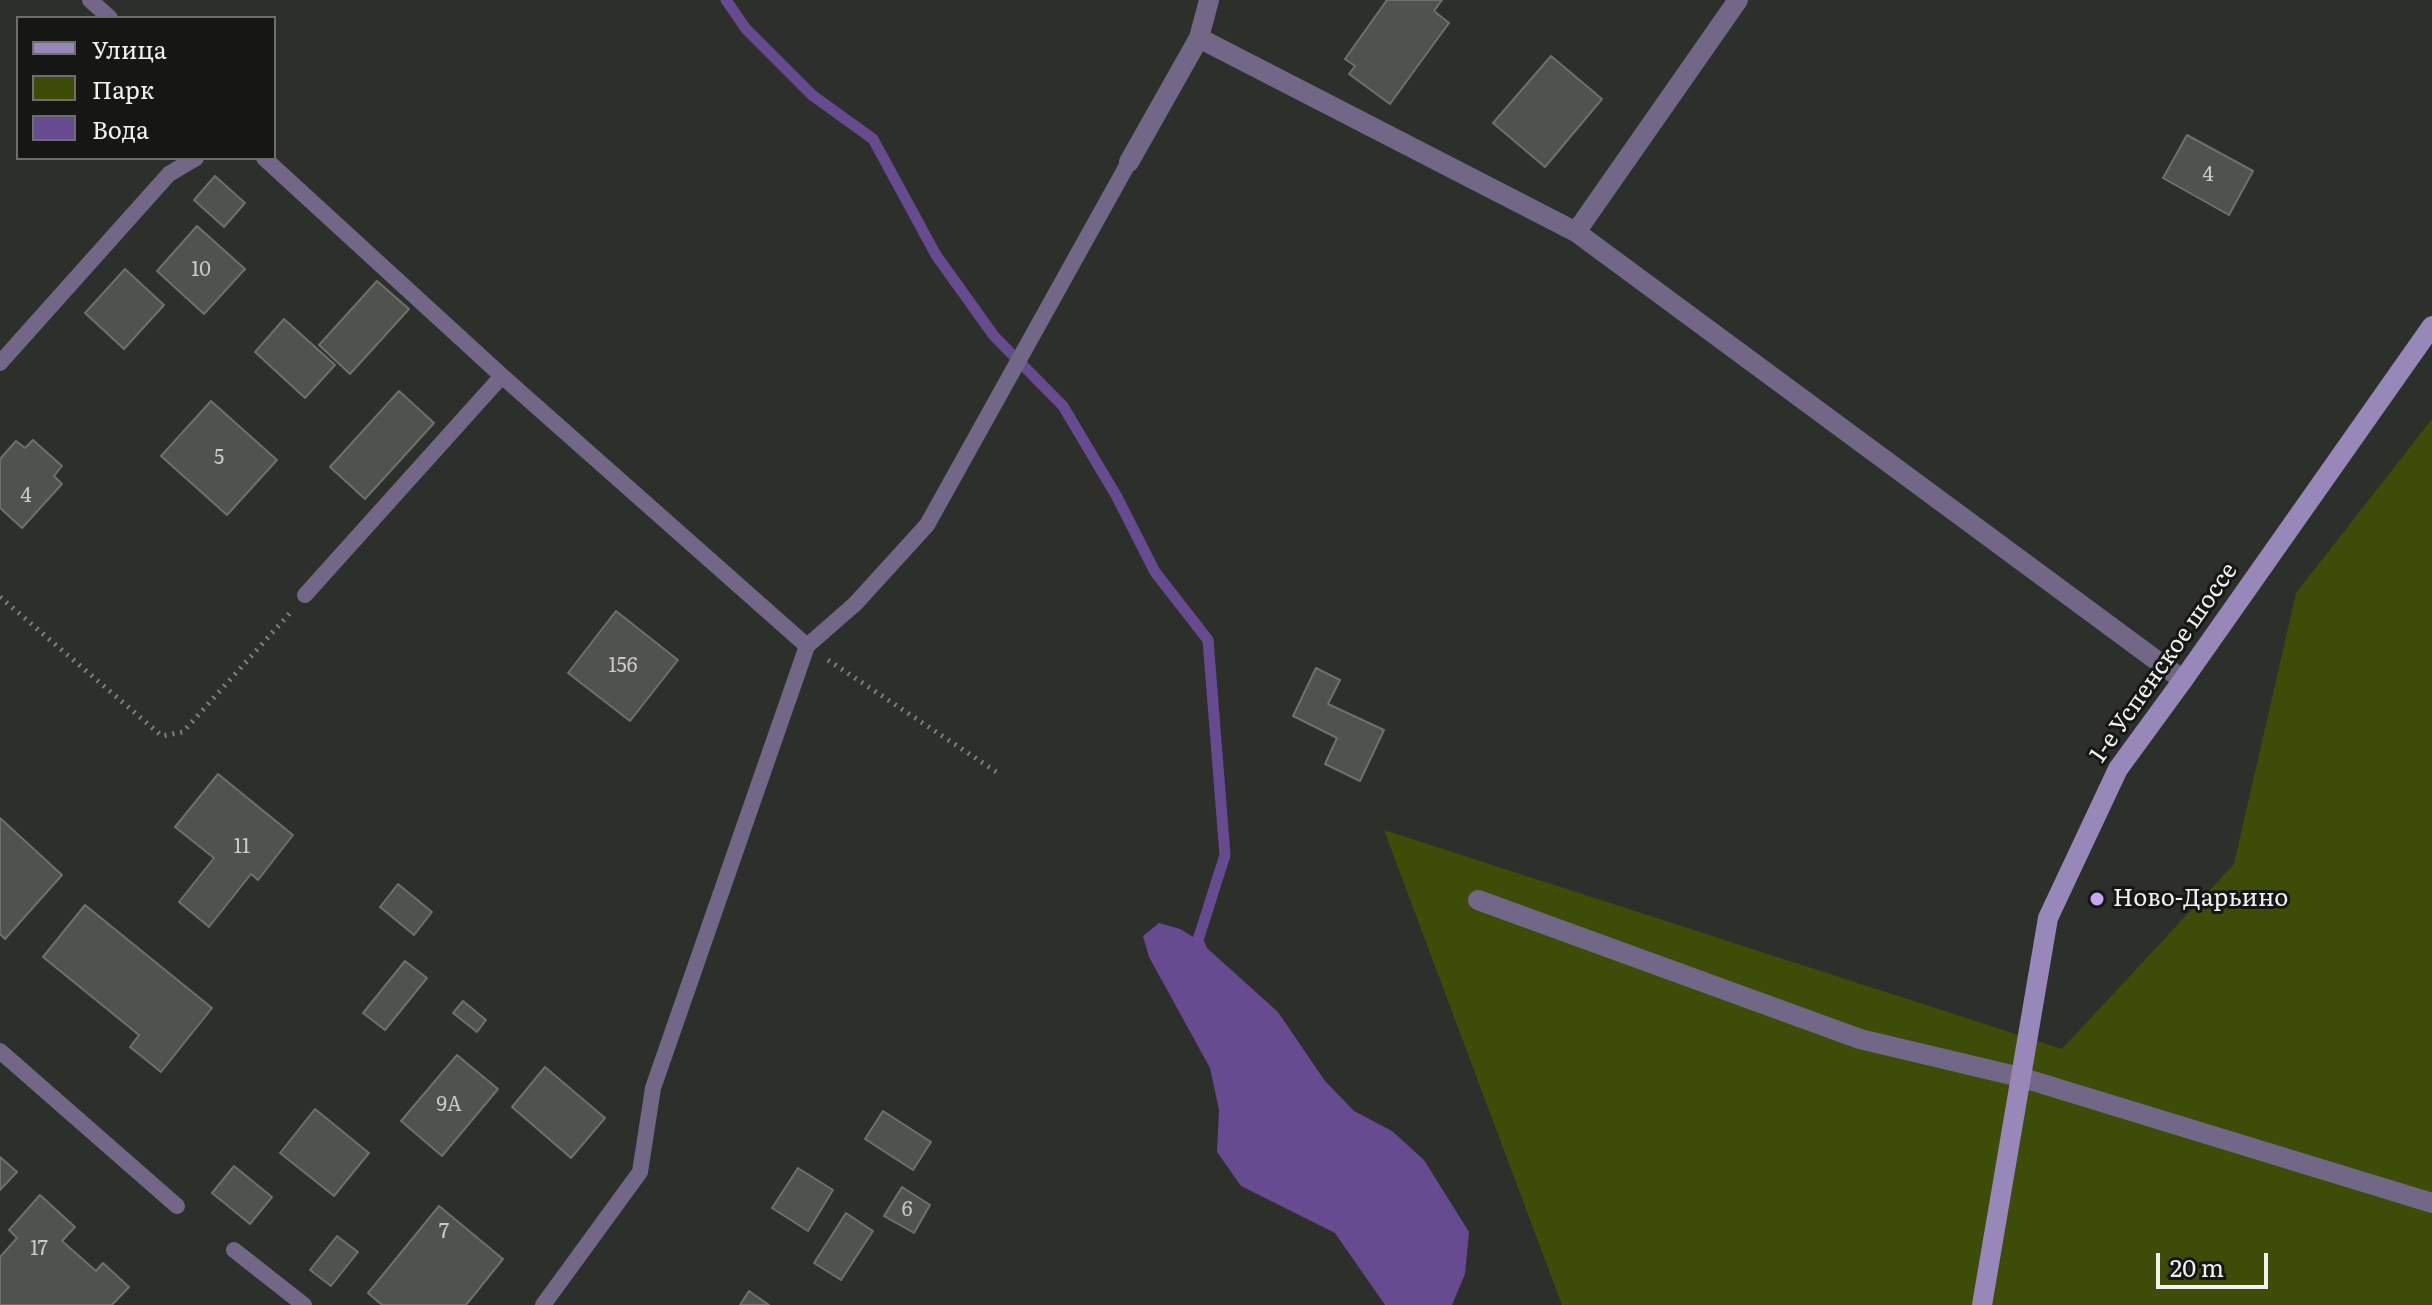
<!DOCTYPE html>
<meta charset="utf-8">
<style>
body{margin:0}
#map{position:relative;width:2432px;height:1305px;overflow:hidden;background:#2d2f2b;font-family:Literata,serif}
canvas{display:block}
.legend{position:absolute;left:16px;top:16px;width:260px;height:144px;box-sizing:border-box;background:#161715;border:2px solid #6e6f6d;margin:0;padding:10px 14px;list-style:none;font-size:24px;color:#f1f2f0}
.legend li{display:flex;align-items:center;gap:16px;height:40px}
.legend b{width:40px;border:2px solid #6e6f6d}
.scale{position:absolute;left:2156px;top:1253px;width:112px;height:36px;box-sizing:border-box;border:4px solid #f1f2f0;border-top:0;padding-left:10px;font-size:24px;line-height:28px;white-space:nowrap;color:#f1f2f0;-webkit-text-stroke:6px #161715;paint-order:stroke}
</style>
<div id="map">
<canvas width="2432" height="1305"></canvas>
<ul class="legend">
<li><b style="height:10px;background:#9887b9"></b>Улица</li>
<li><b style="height:22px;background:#3d4d08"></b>Парк</li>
<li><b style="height:22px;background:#664b90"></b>Вода</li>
</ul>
<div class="scale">20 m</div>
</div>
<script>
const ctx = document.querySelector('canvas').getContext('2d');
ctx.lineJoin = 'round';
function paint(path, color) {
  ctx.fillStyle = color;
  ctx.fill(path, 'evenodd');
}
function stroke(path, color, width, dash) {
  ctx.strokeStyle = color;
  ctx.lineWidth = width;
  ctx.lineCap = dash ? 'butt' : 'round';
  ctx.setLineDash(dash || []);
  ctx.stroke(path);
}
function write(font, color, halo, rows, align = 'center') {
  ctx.font = font + ' Literata,serif';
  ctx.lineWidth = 6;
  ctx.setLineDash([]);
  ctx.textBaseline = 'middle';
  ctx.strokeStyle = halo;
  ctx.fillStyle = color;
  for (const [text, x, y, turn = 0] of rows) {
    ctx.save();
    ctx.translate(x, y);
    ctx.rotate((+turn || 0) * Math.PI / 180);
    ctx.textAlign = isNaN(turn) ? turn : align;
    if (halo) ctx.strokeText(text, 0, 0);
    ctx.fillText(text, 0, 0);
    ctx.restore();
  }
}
paint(new Path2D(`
 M2432,419V1305H1562L1384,830L2062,1049L2234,864L2296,593Z`), '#3d4d08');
paint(new Path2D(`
 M1159,923L1180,929L1198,940L1278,1012L1325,1081L1354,1111L1392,1131L1424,1160L1469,1232L1465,1274L1452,1305H1385L1335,1233L1241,1186L1217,1152L1219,1110L1210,1068L1149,957L1143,936Z`), '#664b90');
stroke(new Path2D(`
 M726,0L746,29L812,95L873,139L936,255L994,336L1063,406L1117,497L1155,572L1208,640L1225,855L1198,940L1202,951`), '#664b90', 11);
const building = new Path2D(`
 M1387,0H1442L1434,11L1449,23L1390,104L1349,74L1355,66L1345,59Z
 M1551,56L1602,99L1545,167L1493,123Z
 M2187,135L2253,171L2229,215L2163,178Z
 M215,176L245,203L224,227L194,200Z
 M197,226L245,269L204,314L157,271Z
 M125,269L164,305L124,349L85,313Z
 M377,281L409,309L350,374L319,345Z
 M284,319L335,365L305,398L255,352Z
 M399,391L434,423L365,499L330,467Z
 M211,401L277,460L227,515L161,456Z
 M33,440L62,466L54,476L62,484L22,528L0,508V459L16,441L25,448Z
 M616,611L678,660L630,721L568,673Z
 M1316,668L1340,680L1328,704L1384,730L1360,781L1325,764L1337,738L1293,716Z
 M218,774L293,835L258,880L251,874L209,927L179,902L214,858L175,827Z
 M0,818L62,875L5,939L0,934Z
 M398,884L432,912L414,935L380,907Z
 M85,905L212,1008L161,1072L130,1047L139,1035L43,957Z
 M405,961L427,978L385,1030L363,1013Z
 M463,1001L486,1020L477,1032L453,1013Z
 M457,1055L498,1089L442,1156L401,1121Z
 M545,1067L605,1118L571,1158L512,1107Z
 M315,1109L369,1153L334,1196L280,1153Z
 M883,1111L931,1142L913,1170L865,1139Z
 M0,1157L17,1172L0,1190Z
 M234,1166L272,1197L250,1224L212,1193Z
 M798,1168L833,1190L808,1231L772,1208Z
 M902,1187L930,1205L914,1233L884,1216Z
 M40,1195L75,1227L62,1241L96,1271L103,1263L129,1287L112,1305H0V1257L17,1238L9,1230Z
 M439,1206L503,1259L466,1305H382L368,1293Z
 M846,1213L873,1231L841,1280L814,1263Z
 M337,1236L358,1252L331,1286L310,1270Z
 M749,1291L769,1305H740Z`);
paint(building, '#50524d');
stroke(building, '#6e706b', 2);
stroke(new Path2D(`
 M0,597L162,736L183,732L290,613
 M828,660L998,773`), '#7f807d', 5, [2, 6]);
stroke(new Path2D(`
 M90,0L110,18
 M264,158L502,376L807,646L855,604L927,525L1129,162
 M0,363L169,174L196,158
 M305,595L502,376
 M0,1051L177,1206
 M234,1250L304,1305
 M543,1305L640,1172L653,1088L807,646`), '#726787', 16);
stroke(new Path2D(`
 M1199,38L1209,0
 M1129,162L1199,38L1576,232L2183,680
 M1576,232L1738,0
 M1478,900L1860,1039L2020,1077L2432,1203`), '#726787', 20);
stroke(new Path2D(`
 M1982,1305L2048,918L2118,769L2183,680L2432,326`), '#9887b9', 20);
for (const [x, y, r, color] of [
 [2097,899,8,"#c3a7f2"]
]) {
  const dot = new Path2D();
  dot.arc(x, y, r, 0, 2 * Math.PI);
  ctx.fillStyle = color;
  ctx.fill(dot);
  stroke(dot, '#161715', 3);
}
write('20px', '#c9cac7', null, [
 ["4",2208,175],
 ["10",201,270],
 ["5",219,458],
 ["4",26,496],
 ["156",623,666],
 ["11",242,847],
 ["9А",449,1105],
 ["6",907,1210],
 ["7",444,1232],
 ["17",39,1249]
]);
write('24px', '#f1f2f0', '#161715', [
 ["1-е Успенское шоссе",2164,663,-55]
]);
write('24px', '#f1f2f0', '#161715', [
 ["Ново-Дарьино",2113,899]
], 'left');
</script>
